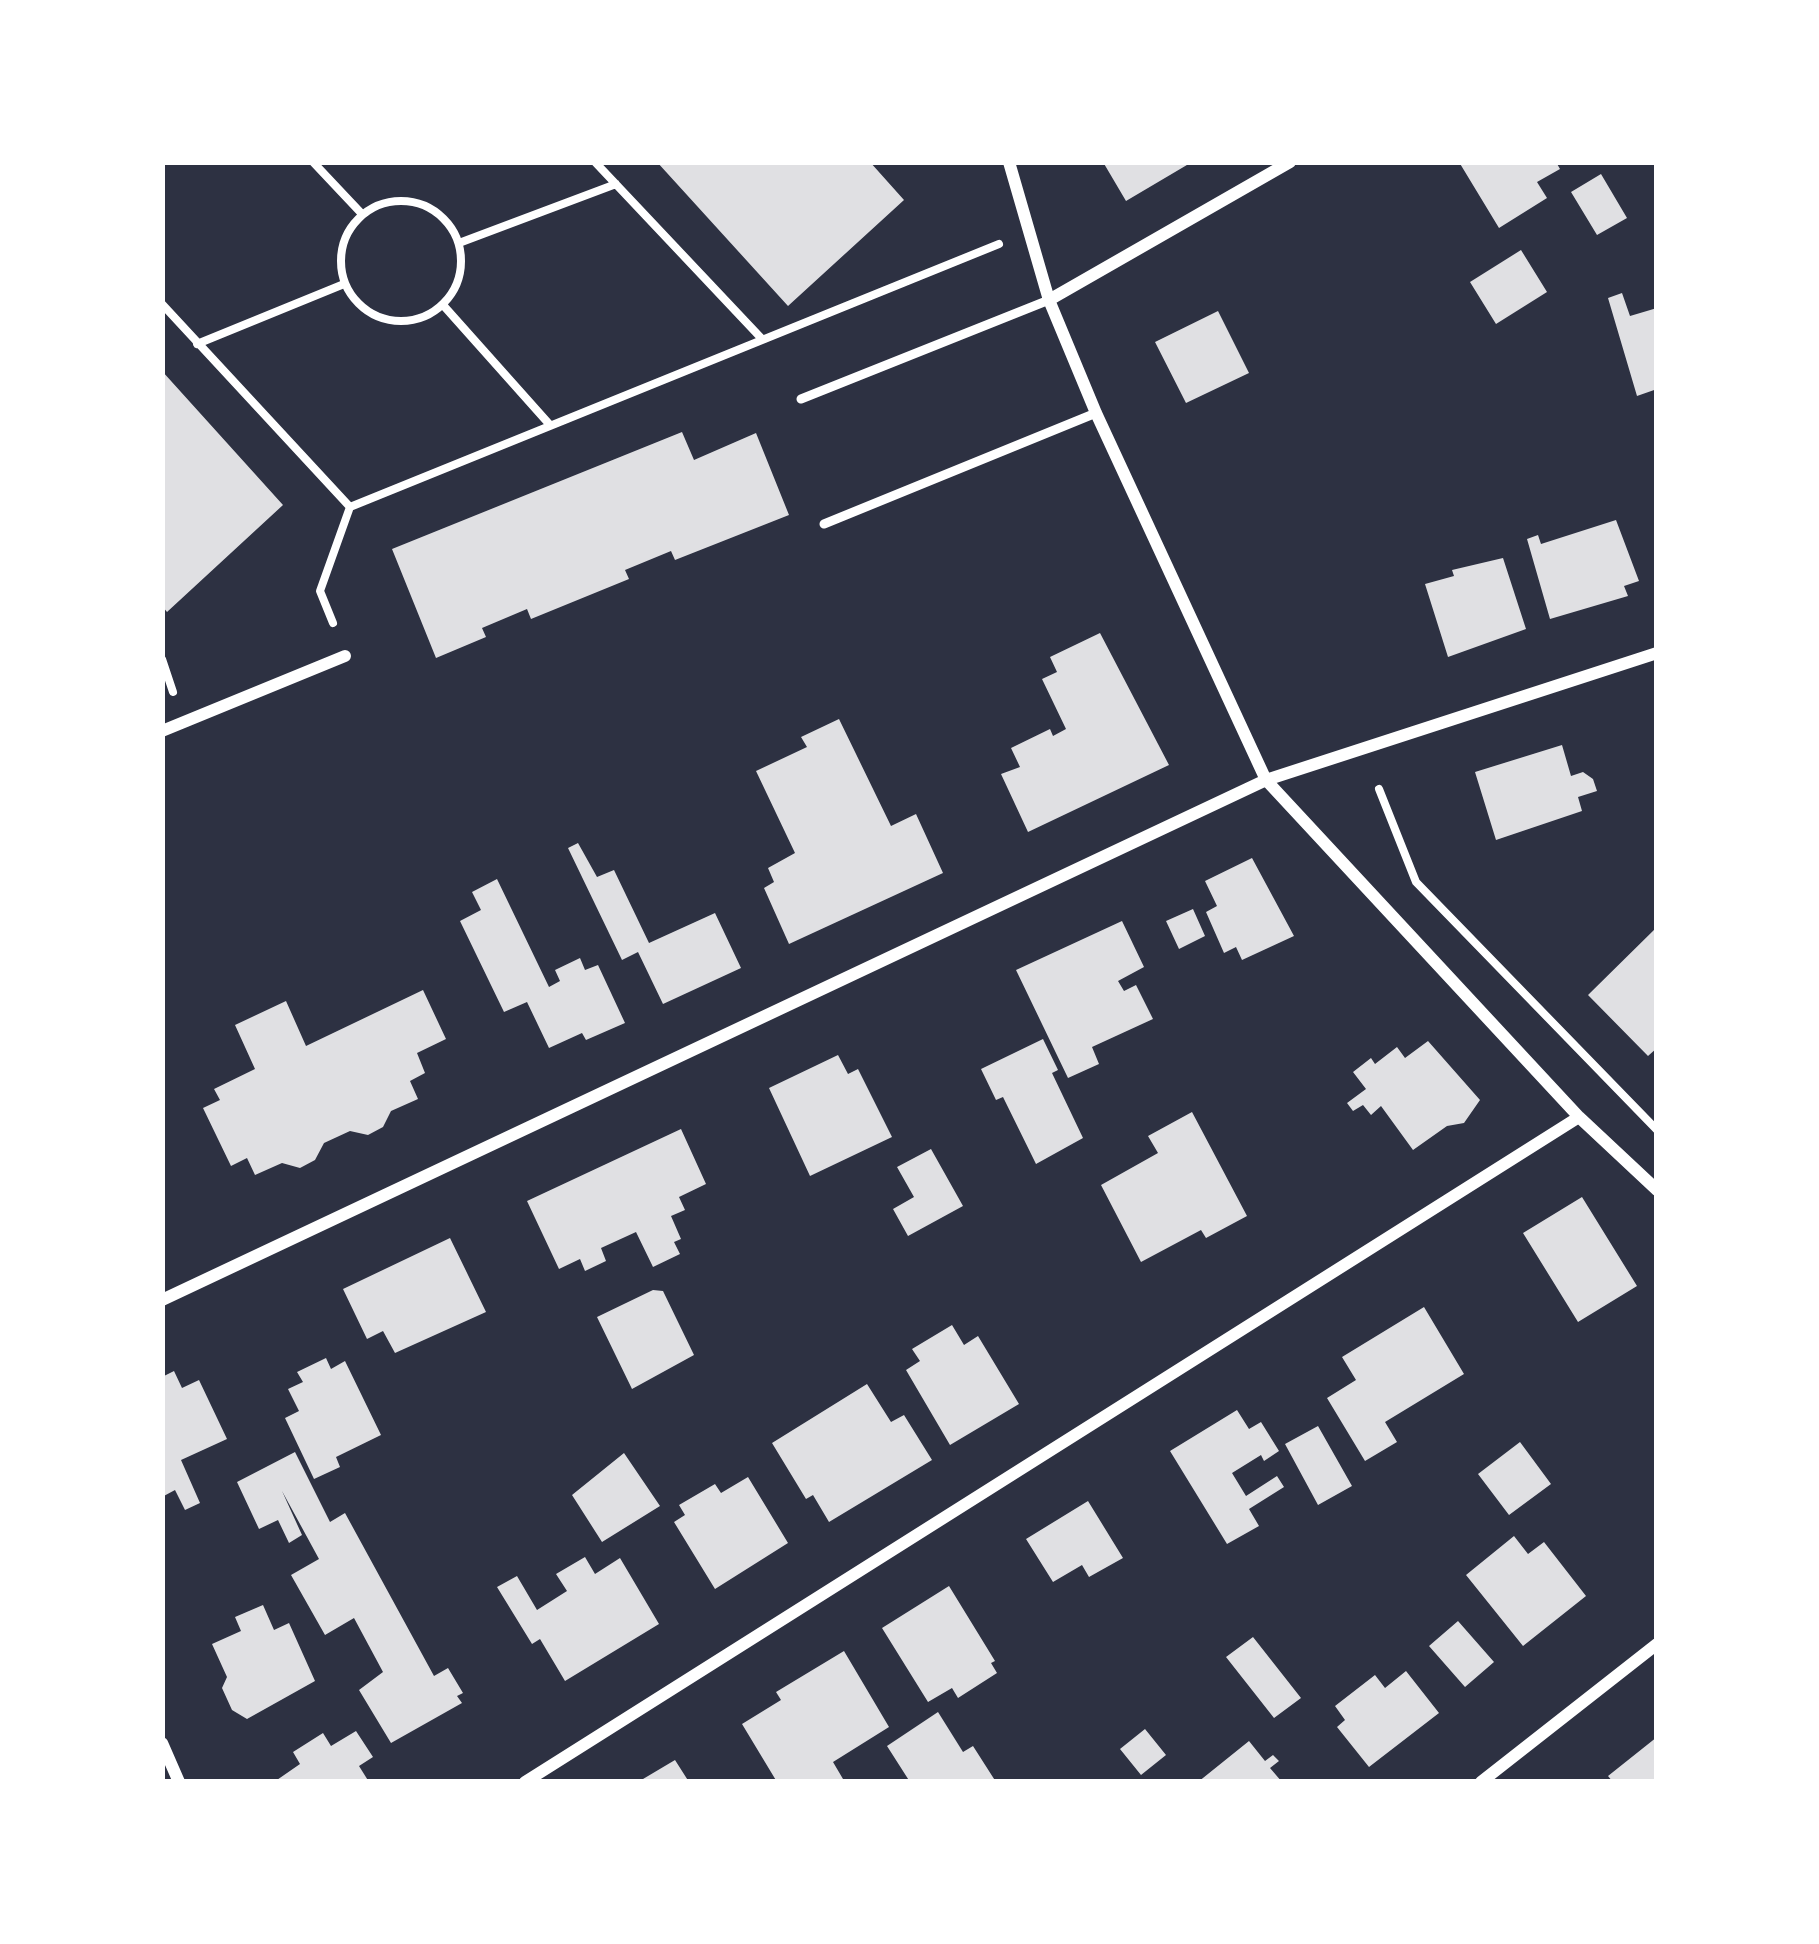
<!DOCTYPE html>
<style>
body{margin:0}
#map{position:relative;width:1819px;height:1944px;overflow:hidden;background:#2d3142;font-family:"Varela Round",sans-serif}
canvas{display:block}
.frame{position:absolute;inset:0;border:165px solid #fff;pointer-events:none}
</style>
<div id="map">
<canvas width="1819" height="1944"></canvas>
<div class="frame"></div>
</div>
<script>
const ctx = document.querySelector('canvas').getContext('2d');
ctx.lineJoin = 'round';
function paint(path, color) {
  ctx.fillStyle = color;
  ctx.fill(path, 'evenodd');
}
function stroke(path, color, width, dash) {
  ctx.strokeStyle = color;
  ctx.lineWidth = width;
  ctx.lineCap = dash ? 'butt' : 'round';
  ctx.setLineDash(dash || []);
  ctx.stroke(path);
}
paint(new Path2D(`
 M657,162H870L904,200L788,306Z
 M1103,162H1192L1126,201Z
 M1459,162H1556L1560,169L1537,182L1547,198L1499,228Z
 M1601,174L1627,218L1597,235L1571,192Z
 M1521,250L1547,292L1496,324L1470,282Z
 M1622,293L1630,316L1657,308V389L1637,396L1608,298Z
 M1218,311L1249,373L1186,403L1155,342Z
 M162,371L283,505L167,612L162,606Z
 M682,432L694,460L756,433L789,515L675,560L671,551L625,570L629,579L531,619L527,609L482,628L486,637L436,658L392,549Z
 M1616,520L1639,581L1624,586L1628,596L1550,619L1527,539L1538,535L1541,544Z
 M1503,558L1526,629L1448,657L1425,584L1454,576L1452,570Z
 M1100,633L1169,765L1028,832L1001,774L1020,767L1011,748L1050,729L1053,736L1066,729L1042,679L1057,672L1050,657Z
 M839,719L891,826L916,814L943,873L789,944L764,888L774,882L768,868L795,853L756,771L807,747L801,737Z
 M1562,745L1571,776L1583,772L1593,779L1597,791L1578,797L1582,811L1496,840L1475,772Z
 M578,843L597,877L614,870L649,943L715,913L741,968L663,1004L638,952L622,960L568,848Z
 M1252,858L1294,936L1242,960L1236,947L1224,953L1206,912L1217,906L1205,881Z
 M497,879L549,987L560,981L555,970L580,958L585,970L598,965L625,1023L586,1040L582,1033L549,1048L527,1002L504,1012L460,921L481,910L472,892Z
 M1193,909L1205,936L1179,949L1166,921Z
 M1122,921L1144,967L1118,981L1124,991L1136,985L1153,1019L1092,1047L1099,1064L1068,1078L1016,970Z
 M1657,927V1048L1648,1056L1588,995Z
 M423,990L446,1039L417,1053L425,1073L410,1081L418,1099L391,1111L383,1127L368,1135L350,1131L324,1143L315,1160L300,1168L282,1163L255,1175L247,1158L231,1166L203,1108L220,1100L214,1089L255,1069L235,1025L286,1001L306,1046Z
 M1043,1039L1058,1070L1052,1073L1083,1138L1036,1164L1003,1097L996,1100L981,1069Z
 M1428,1041L1480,1100L1464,1123L1447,1126L1413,1150L1381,1106L1371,1115L1363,1105L1353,1111L1347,1103L1366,1089L1353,1072L1371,1058L1375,1064L1397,1047L1405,1058Z
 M838,1055L848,1074L858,1069L892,1137L810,1176L769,1088Z
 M1192,1112L1247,1216L1206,1238L1201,1230L1141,1262L1101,1185L1158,1153L1148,1136Z
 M681,1129L706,1184L679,1197L685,1210L671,1216L681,1239L674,1242L680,1254L653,1267L636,1232L601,1248L606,1261L585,1271L580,1259L559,1269L527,1201Z
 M931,1149L963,1206L908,1236L893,1209L914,1197L897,1167Z
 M1582,1197L1637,1286L1578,1322L1523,1233Z
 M450,1238L486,1312L395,1353L383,1331L367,1339L343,1289Z
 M653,1290L663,1291L694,1355L632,1389L597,1317Z
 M1424,1307L1464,1374L1385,1422L1397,1442L1365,1461L1327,1398L1356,1380L1342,1357Z
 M952,1325L964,1345L978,1336L1019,1404L950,1445L906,1370L920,1361L912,1349Z
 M326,1358L331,1369L345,1361L381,1435L336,1457L340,1467L314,1479L285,1418L299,1411L288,1389L303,1382L297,1372Z
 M174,1371L182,1388L199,1380L227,1439L181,1460L200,1503L185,1510L175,1490L162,1497V1377Z
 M867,1384L891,1422L904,1415L932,1460L829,1522L813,1495L806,1499L772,1443Z
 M1237,1410L1249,1429L1261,1422L1279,1451L1264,1461L1261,1455L1232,1473L1246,1496L1277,1476L1284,1487L1249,1509L1259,1526L1227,1544L1170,1451Z
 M1318,1426L1352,1486L1318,1505L1285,1444Z
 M1520,1442L1551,1484L1509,1515L1478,1474Z
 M295,1452L330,1522L345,1513L434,1676L448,1668L463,1693L457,1696L462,1703L391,1743L359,1690L383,1672L354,1618L325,1635L291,1575L319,1559L282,1491L302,1535L289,1543L278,1520L259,1529L237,1482Z
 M624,1453L660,1506L602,1542L572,1495Z
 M748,1477L788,1543L715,1589L674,1522L685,1515L679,1505L715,1484L721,1493Z
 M1088,1501L1123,1558L1089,1577L1082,1565L1053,1582L1026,1539Z
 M1514,1536L1528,1554L1544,1542L1586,1596L1523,1646L1466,1575Z
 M585,1557L595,1574L620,1558L659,1624L565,1681L540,1639L532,1644L497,1587L517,1576L537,1610L567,1591L556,1574Z
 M949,1586L995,1661L991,1663L997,1673L958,1698L952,1688L928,1702L882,1628Z
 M263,1605L274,1630L289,1623L315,1681L247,1719L232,1710L222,1688L227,1677L212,1644L241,1631L235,1617Z
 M1458,1621L1494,1662L1465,1687L1429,1646Z
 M1253,1637L1301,1698L1274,1718L1226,1657Z
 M844,1651L889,1727L833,1762L843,1779L839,1782H777L742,1724L781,1700L776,1692Z
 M1406,1671L1439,1713L1369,1767L1337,1727L1345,1720L1335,1706L1375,1675L1385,1688Z
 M938,1712L963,1752L973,1746L996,1782H910L887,1746Z
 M1145,1729L1166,1755L1141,1775L1120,1749Z
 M356,1731L373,1757L359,1766L369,1782H274L300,1764L293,1752L323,1733L331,1746Z
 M1657,1737V1782H1613L1608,1776Z
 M1249,1741L1265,1761L1273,1755L1279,1761L1270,1768L1282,1782H1198Z
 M675,1760L689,1782H630L643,1779Z`), '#e0e0e3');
stroke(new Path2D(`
 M313,162L362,214
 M595,162L762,339
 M341 261a60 60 0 1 1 120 0a60 60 0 1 1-120 0Z
 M459,243L616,184
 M162,304L350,507L320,591L333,623
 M443,305L550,425
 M197,344L344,284
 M350,507L999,244
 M162,659L173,692
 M1379,789L1416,882L1657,1130`), '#fff', 8);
stroke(new Path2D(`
 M801,399L1049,300
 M824,524L1096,413`), '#fff', 9);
stroke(new Path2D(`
 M1009,162L1049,300L1096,413L1266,780L1579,1117L1657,1190
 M1049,300L1290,162
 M162,731L345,656
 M162,1300L1266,780L1657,653
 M162,1743L179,1782
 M525,1782L1579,1117
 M1481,1782L1657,1644`), '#fff', 12);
</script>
